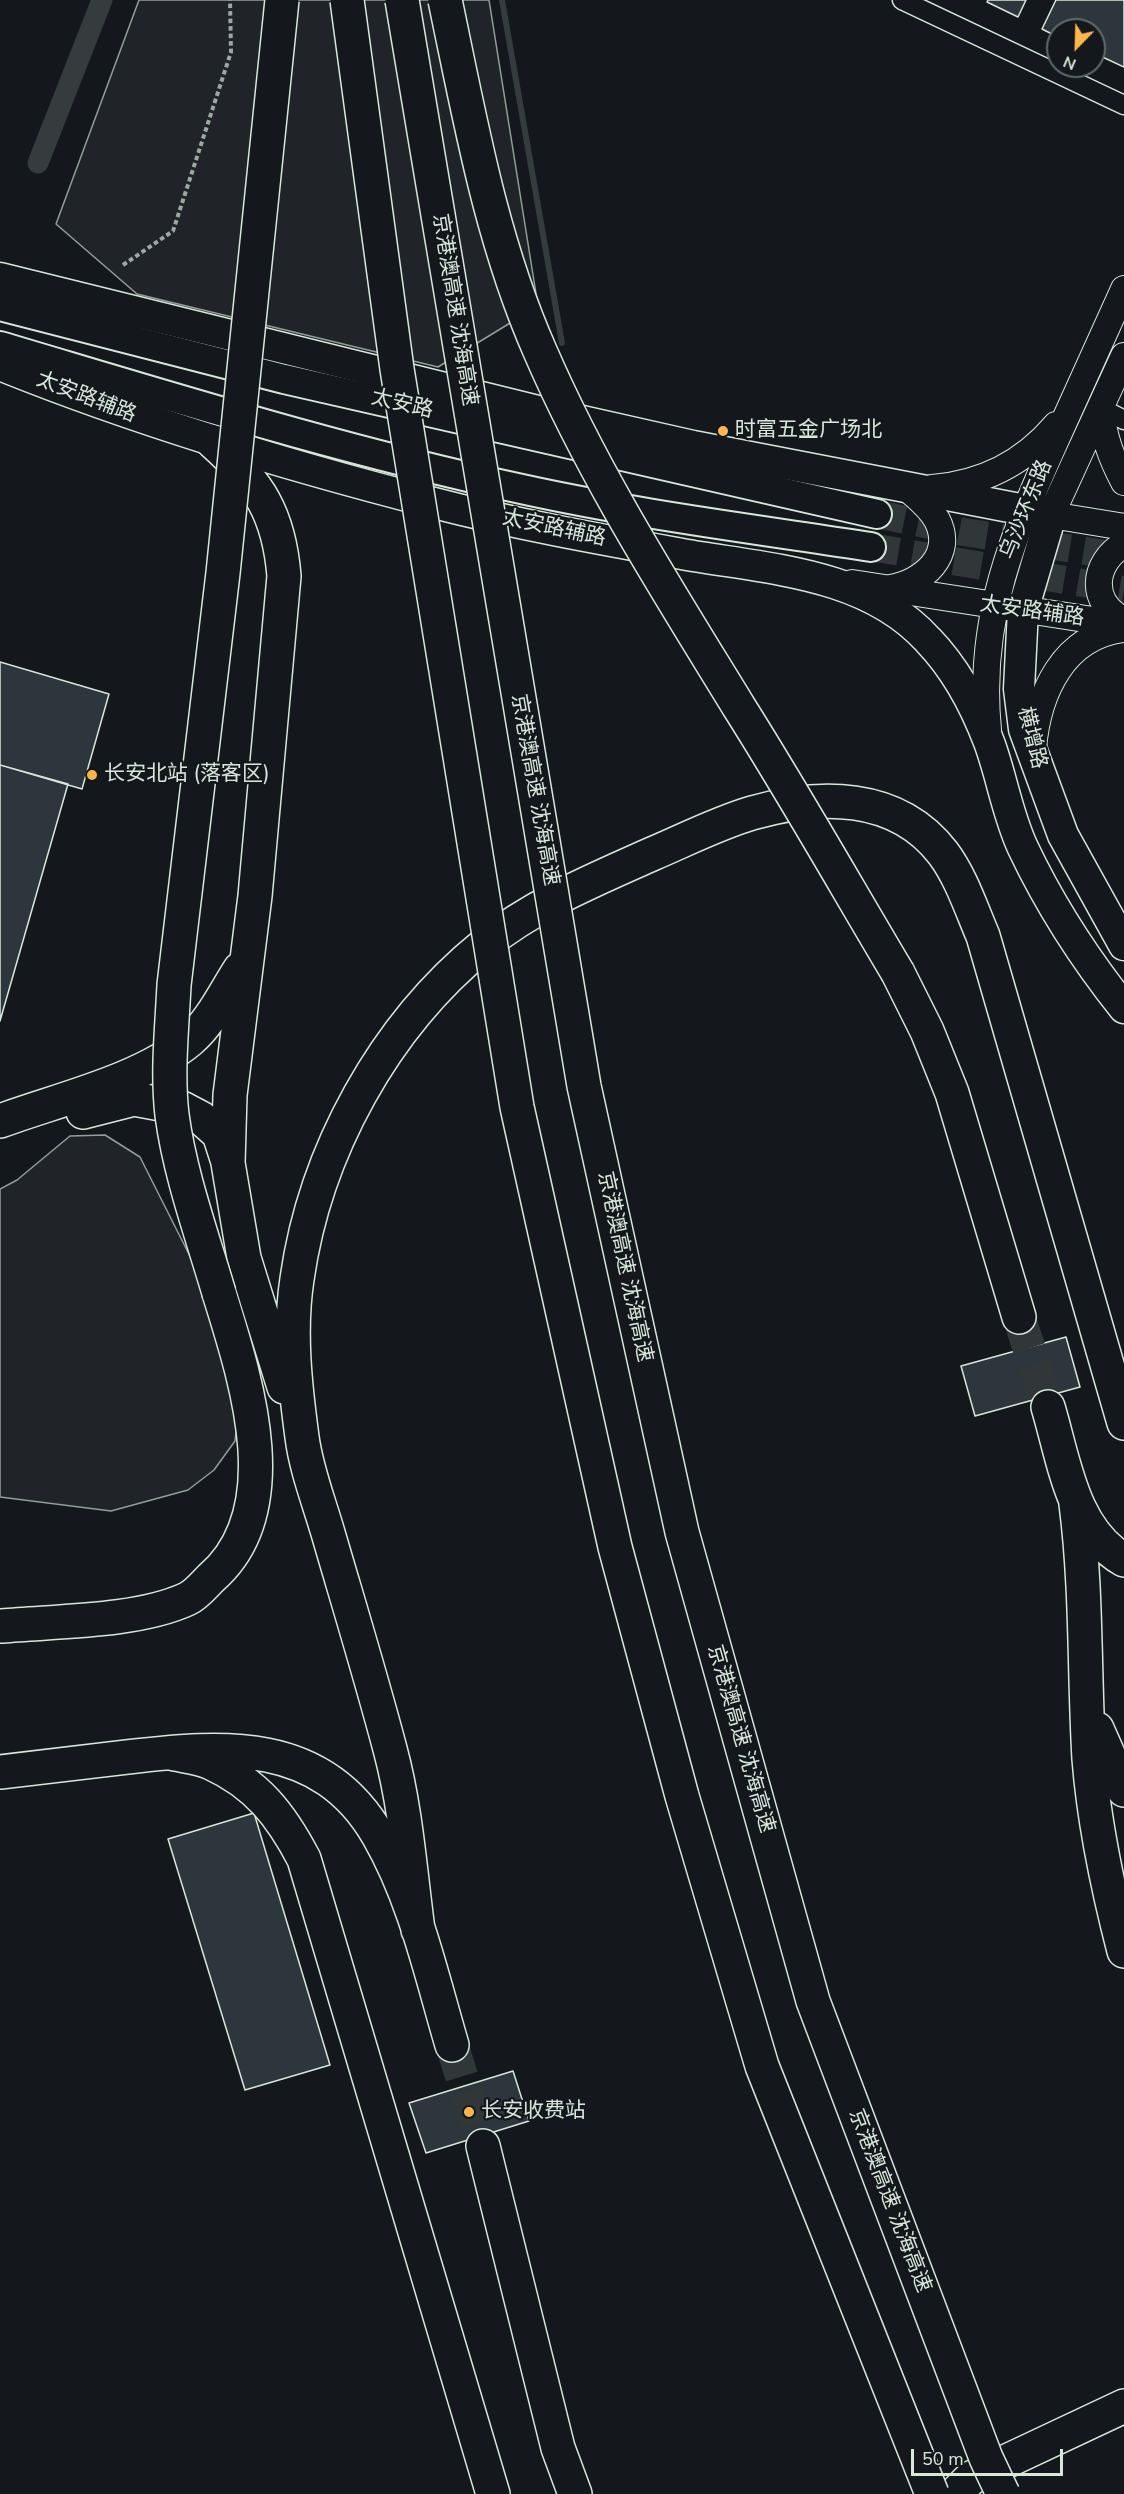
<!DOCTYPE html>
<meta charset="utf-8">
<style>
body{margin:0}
#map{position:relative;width:1124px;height:2494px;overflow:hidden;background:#14181c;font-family:"Nunito Sans",sans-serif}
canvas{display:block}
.north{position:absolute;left:1046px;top:18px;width:60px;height:60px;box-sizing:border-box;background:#14181c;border:2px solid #626a69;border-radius:50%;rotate:203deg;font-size:16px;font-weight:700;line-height:24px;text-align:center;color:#d8e6dc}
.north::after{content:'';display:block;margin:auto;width:21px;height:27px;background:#ffb74d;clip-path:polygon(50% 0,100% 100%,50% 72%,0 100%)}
.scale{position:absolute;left:911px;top:2449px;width:152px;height:27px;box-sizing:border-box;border:3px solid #d8e6dc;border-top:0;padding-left:8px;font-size:18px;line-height:21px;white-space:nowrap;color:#d8e6dc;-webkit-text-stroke:4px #14181c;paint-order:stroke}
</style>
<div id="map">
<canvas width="1124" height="2494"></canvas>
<div class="north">N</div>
<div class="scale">50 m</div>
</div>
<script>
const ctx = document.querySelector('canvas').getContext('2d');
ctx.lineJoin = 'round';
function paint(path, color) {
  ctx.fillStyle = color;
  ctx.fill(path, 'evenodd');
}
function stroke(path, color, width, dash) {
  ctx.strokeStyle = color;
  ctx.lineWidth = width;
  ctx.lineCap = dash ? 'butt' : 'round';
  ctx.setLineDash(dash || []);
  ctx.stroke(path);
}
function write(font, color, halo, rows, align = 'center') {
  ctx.font = font + ' "Nunito Sans","Noto Sans SC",sans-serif';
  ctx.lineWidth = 4.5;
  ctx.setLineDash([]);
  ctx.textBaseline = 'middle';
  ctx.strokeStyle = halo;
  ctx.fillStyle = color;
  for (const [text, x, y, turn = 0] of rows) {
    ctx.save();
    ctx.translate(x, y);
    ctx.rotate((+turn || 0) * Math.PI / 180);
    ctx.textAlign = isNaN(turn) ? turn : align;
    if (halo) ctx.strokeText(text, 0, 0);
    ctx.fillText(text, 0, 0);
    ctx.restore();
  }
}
const green = new Path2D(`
 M139,0H489L538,306L438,367L137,294L56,224Z
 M105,1135L140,1157L206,1288L239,1403L235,1441L214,1470L188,1490L111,1511L0,1497V1189L17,1180L70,1136Z`);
paint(green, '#202428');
stroke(green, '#939e99', 1.5);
stroke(new Path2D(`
 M502,0L562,343`), '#363b3e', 6);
stroke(new Path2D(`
 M38,163L102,0`), '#363b3e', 21);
const building = new Path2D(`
 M988,0H1026L1018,17L987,2Z
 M1056,0H1124V67L1094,53V30H1058V37L1042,29Z
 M0,662L109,694L82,789L0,765Z
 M0,765L68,784L0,1021Z
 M1066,1337L1080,1387L975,1416L961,1366Z
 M254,1813L330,2065L245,2090L168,1839Z
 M513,2071L529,2121L426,2153L409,2103Z`);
paint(building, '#2c363c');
stroke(building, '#d8e6dc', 1.5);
stroke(new Path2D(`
 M877,514L964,532L1124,557
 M871,547L1124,590`), '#313739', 28, [28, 14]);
stroke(new Path2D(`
 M1019,1317L1048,1407
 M452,2045L483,2146`), '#313739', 33, [33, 16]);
const minor = new Path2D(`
 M902,0L1124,105
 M1101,408L1124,420`);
const secondary = new Path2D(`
 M1124,356L1051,515L1124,527
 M1101,408C1103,436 1111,457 1124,482
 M932,488C981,484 1024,463 1056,425
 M1124,544C1092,563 1089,603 1124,620
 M852,583L1124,625
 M890,588C923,583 955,555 937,520C930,507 918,498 908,489
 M988,730C977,618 1013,535 1058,435C1080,387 1102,338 1124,289
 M1033,748C1038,693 1063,636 1124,629`);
const primary = new Path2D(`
 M0,306L284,379L877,514
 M0,346C172,397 342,450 517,488C634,514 753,529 871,547`);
const trunk = new Path2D(`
 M0,278L538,411L693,446L1051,515L1023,610L1019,689L1024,729L1063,835L1124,945
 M0,365C141,422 286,465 434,503C515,524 599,539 682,554C766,569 866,572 928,640C955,668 975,705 989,742C1002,777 1007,814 1023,848C1050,905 1085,959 1124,1008`);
const motorway = new Path2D(`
 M213,442C259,483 279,514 284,576L255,896L230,1095L228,1163L244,1258L284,1387
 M898,973L927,1031L952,1093L1019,1317
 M83,1112L134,1099L182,1108L201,1118L219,1134L228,1162
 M0,1121C60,1099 141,1081 190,1040C211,1022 225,992 240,969
 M1048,1407C1064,1460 1072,1530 1124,1560
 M1076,1504C1087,1589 1084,1674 1089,1759C1094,1823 1108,1889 1124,1951
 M2,1626C57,1621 137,1622 187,1599C196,1595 204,1585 211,1578C290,1510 245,1377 219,1293
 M1097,1729L1124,1790
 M170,1753C183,1756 199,1757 211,1763C257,1784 281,1815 304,1859L493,2494
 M0,1772C42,1767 84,1762 127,1757C223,1746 321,1737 378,1835C415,1899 431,1974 452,2045
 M418,1930C410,1870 406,1808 390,1749C371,1677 349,1605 328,1533C319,1502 306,1469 302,1437C295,1385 289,1331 297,1279C315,1152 384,1026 484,945C533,905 594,880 652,854C685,840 718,823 752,813C818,794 896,792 943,853C961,877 971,908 983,936L1124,1423
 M483,2146L558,2448L575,2494
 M955,2494L971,2478L1124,2406`);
stroke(minor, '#d8e6dc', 21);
stroke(secondary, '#d8e6dc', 28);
stroke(primary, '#d8e6dc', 32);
stroke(trunk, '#d8e6dc', 33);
stroke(motorway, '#d8e6dc', 36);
stroke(new Path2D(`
 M123,265L173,231L231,52L230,0`), '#9da8a2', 4, [4.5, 3]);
stroke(minor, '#14181c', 18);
stroke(secondary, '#14181c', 26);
stroke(primary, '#14181c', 28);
stroke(trunk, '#14181c', 30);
stroke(motorway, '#14181c', 33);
const motorwayBridge = new Path2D(`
 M347,0L397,369L517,1107L615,1547L682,1796L762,2066L932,2494
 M402,0L584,1086L682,1532L813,2001L986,2458L1003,2494
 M445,0C470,119 491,240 540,351C594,476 668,591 739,707C794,794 845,884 898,973
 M219,1293C202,1235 180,1175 172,1115C167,1072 172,1028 174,985L223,573L282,0`);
stroke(motorwayBridge, '#d8e6dc', 36, []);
stroke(motorwayBridge, '#14181c', 33);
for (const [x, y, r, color] of [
 [723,431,6,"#ffb74d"],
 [92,775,6,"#ffb74d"],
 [469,2112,6,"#ffb74d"]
]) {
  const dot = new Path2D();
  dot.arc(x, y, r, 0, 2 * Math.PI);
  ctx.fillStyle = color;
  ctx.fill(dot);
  stroke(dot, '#14181c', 2);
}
write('21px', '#d8e6dc', '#14181c', [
 ["京港澳高速 沈海高速",454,310,81],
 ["太安路辅路",86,398,21],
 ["太安路",402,405,13],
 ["乌沙环东路",1027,510,-68],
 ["太安路辅路",554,529,12],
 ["太安路辅路",1032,612,8],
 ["横增路",1031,738,76],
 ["京港澳高速 沈海高速",534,790,80],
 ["京港澳高速 沈海高速",624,1267,78],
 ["京港澳高速 沈海高速",740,1739,74],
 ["京港澳高速 沈海高速",889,2201,69]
]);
write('21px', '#d8e6dc', '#14181c', [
 ["时富五金广场北",735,431],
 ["长安北站 (落客区)",104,775],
 ["长安收费站",481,2112]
], 'left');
</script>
